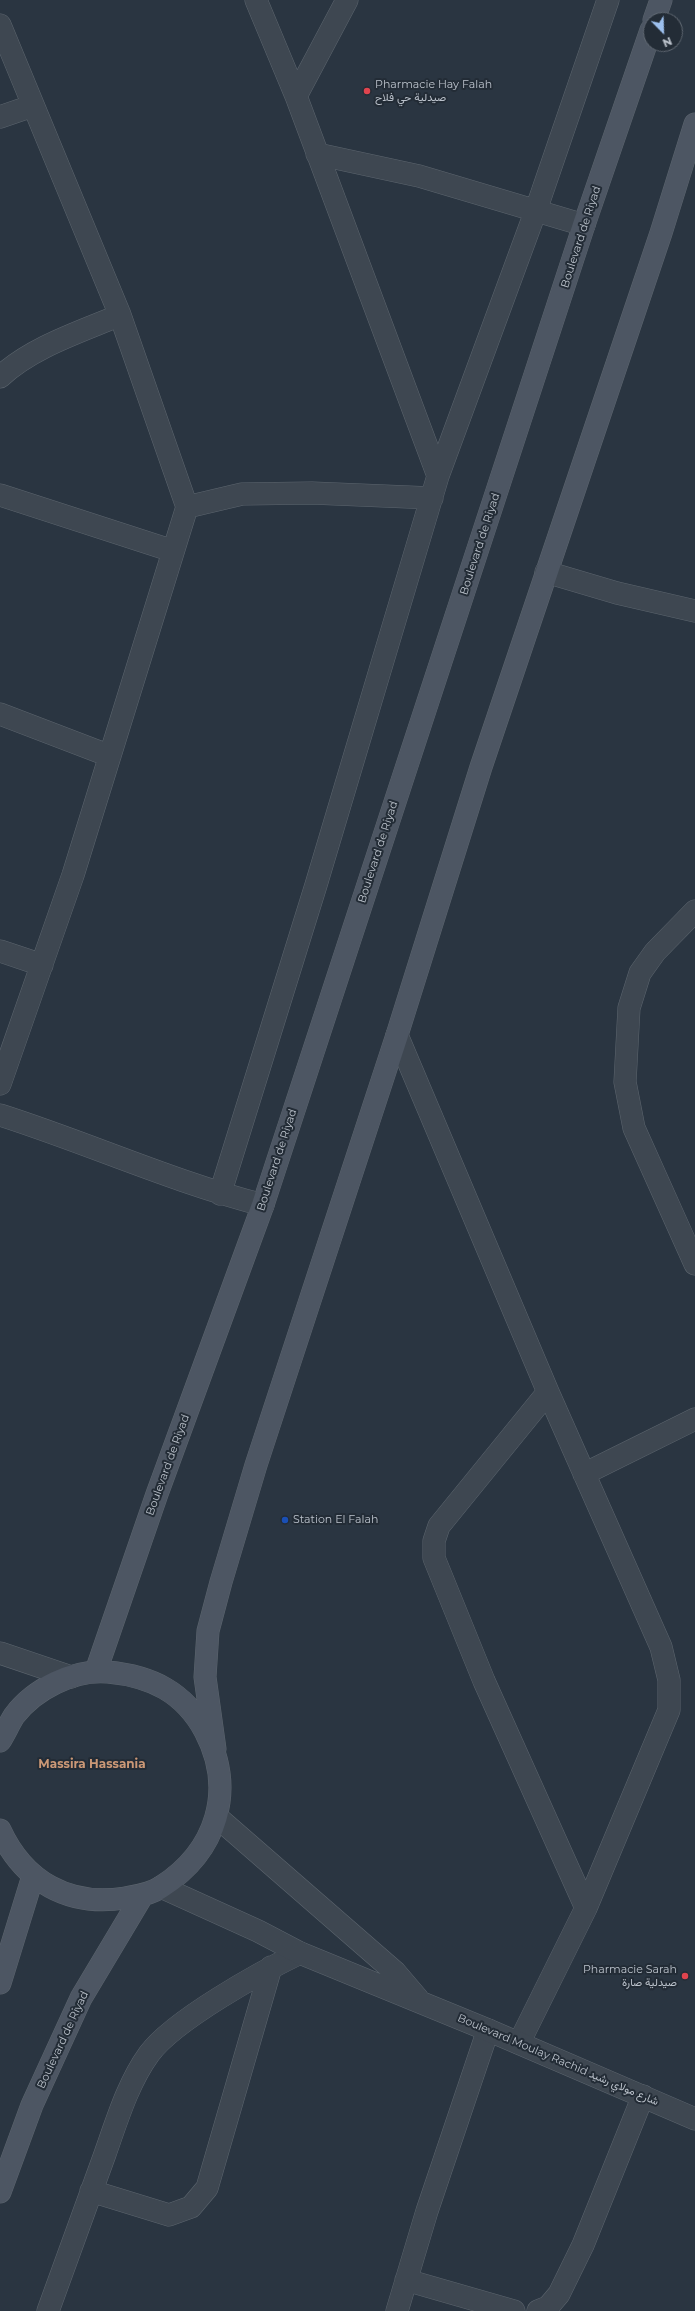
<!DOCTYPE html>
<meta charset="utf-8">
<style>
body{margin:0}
#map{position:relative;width:695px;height:2311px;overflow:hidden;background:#2a3541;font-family:Montserrat,sans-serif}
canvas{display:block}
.north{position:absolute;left:643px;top:12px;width:40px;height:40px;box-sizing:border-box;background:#232c36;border:1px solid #606872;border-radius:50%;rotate:157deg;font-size:11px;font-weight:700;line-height:16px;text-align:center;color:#bbc2cb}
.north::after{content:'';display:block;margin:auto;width:14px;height:18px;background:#9dc0ee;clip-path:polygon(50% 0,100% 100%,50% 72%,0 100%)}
</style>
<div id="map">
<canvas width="695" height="2311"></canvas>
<div class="north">N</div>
</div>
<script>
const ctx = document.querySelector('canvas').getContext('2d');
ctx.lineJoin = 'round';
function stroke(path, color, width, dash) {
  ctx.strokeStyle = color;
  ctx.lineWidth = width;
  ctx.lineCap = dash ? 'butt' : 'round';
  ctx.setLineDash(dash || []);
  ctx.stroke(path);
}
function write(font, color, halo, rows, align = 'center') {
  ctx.font = font + ' Montserrat,Vazirmatn,sans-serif';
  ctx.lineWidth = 4;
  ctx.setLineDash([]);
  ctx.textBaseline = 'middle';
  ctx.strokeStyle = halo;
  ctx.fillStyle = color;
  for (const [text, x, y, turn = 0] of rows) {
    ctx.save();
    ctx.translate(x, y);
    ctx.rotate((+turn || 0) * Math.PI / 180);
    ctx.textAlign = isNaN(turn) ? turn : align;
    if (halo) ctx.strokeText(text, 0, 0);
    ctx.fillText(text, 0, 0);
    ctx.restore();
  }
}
const minor = new Path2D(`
 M256,0L296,96L438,476
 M0,25L120,315L187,507L73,875L0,1084
 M296,96L347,0
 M0,117L32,106
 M317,154L419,176L584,225
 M0,377C32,347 80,332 120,315
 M0,495L173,551
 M187,507L242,494L312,493L432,498
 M546,572L617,593L695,611
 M0,714L110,756
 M695,911L655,952L640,973L629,1008L625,1082L634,1128L695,1264
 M0,951L42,965
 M397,1035L548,1392L661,1647L669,1680V1710L586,1908L519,2043
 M0,1115C88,1143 173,1182 263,1205
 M220,1194L316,885L438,476L536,210L608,0
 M548,1392L439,1526L434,1541V1558L484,1681L586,1908
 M584,1474L695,1419
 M0,1653L71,1677
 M91,2191L169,2215L191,2207L207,2188L271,1967
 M406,2280L514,2311
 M48,2311C67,2259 86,2206 105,2154C117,2120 128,2083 149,2054C174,2020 261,1972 300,1953
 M397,2311L427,2211L488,2030
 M538,2311L548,2307L559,2294L583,2245L643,2096`);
const tertiary = new Path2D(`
 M217,1817L395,1972L418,1999
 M161,1887L258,1931L300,1953L488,2030L695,2119`);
const secondary = new Path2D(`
 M654,20L661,0
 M96,1671L157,1494L263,1205L584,225L651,30
 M0,1741C5,1733 9,1724 14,1716C34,1689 74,1669 108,1672C151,1676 184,1692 205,1731C236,1790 217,1851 161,1887C151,1894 137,1896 125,1898C69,1907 24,1882 0,1830
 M215,1749L205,1677L208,1631L221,1582L256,1465L397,1035L481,767L661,233L695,124
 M0,1983L33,1876
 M0,2192L32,2105L81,1998L142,1896`);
stroke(minor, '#5c656e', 23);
stroke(tertiary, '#5c656e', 23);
stroke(secondary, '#5c656e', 23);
stroke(minor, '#3e4751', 22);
stroke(tertiary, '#3e4751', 22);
stroke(secondary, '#4d5663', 22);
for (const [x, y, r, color] of [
 [367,91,4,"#e0444e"],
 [285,1520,4,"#1a4fb4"],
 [685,1976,4,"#e0444e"]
]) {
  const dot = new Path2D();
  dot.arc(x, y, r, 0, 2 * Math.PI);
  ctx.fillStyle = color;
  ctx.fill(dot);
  stroke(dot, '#232c36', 1.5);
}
write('11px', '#bbc2cb', '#232c36', [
 ["Pharmacie Hay Falah",375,85],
 ["صيدلية حي فلاح",375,98],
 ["Station El Falah",293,1520],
 ["Pharmacie Sarah",677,1970,"right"],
 ["صيدلية صارة",677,1983,"right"]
], 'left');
write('11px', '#bbc2cb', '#232c36', [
 ["Boulevard de Riyad",581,237,-72],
 ["Boulevard de Riyad",480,544,-72],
 ["Boulevard de Riyad",378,852,-72],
 ["Boulevard de Riyad",277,1160,-72],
 ["Boulevard de Riyad",168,1465,-70],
 ["Boulevard de Riyad",63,2040,-65],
 ["Boulevard Moulay Rachid شارع مولاي رشيد",558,2060,23]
]);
write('bold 12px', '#cb9876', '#232c36', [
 ["Massira Hassania",92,1764]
]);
</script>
